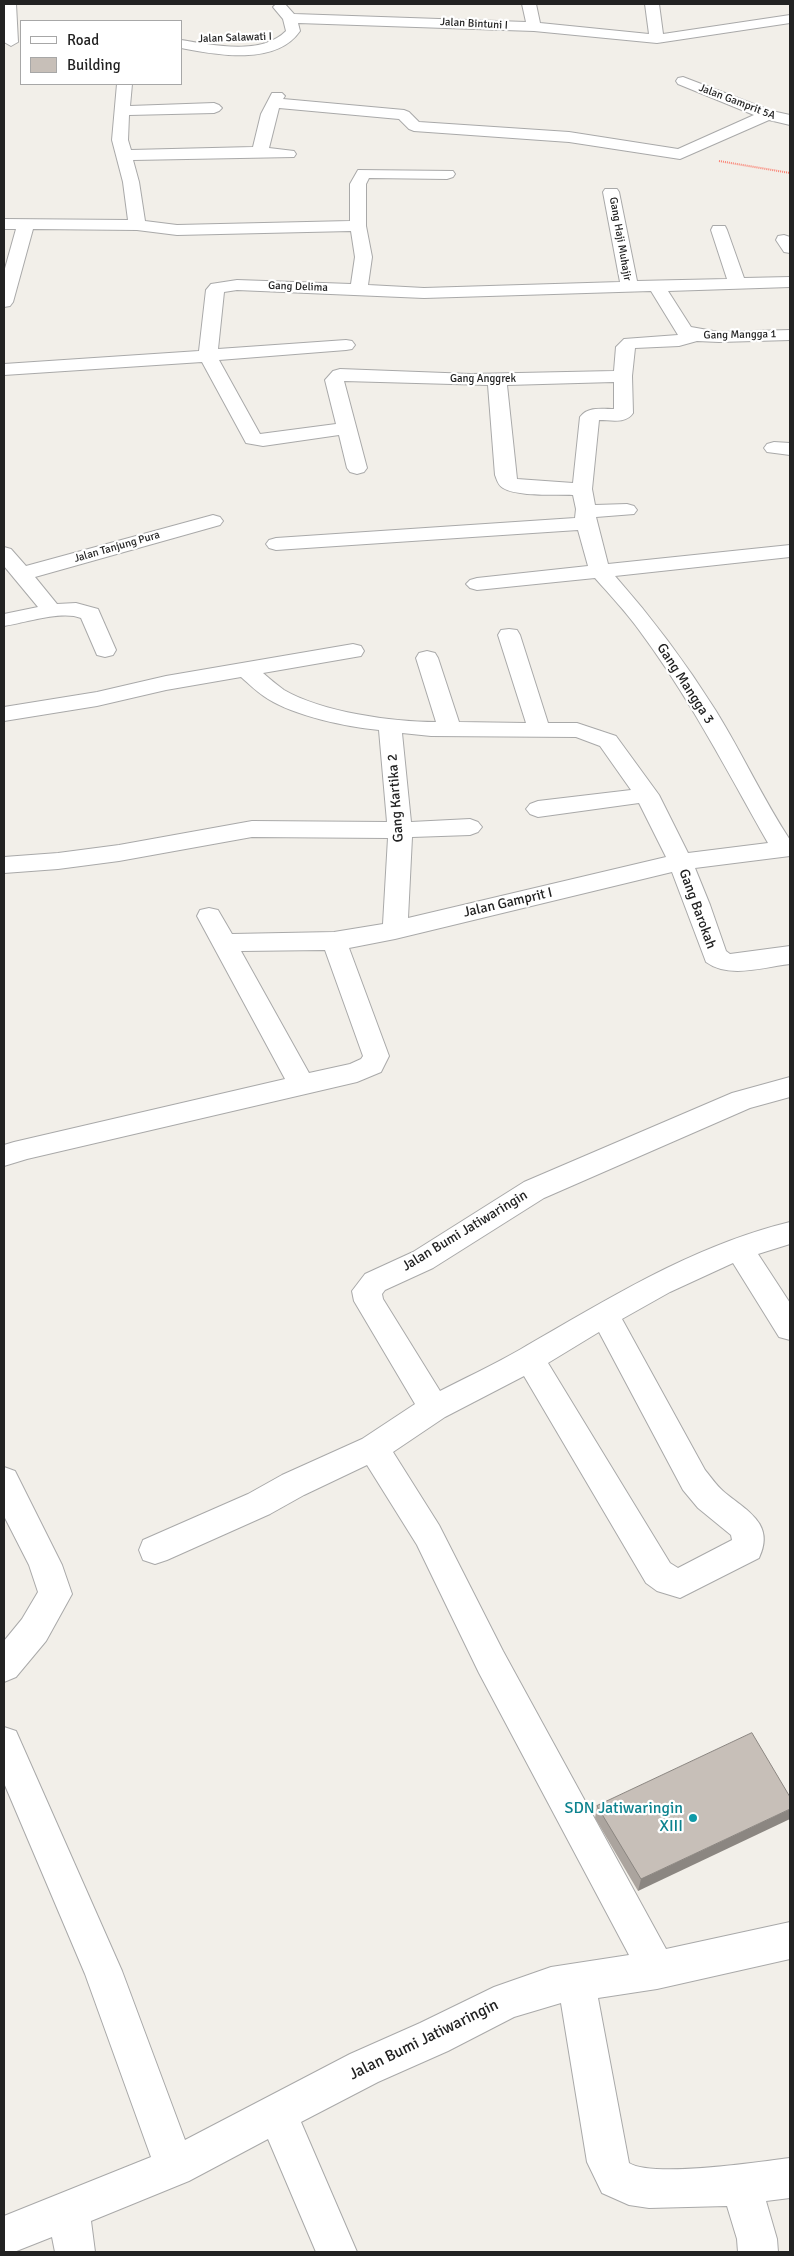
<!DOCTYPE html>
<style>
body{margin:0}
#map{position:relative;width:794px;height:2256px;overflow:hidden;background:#f2efe9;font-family:Signika,sans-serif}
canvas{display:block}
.frame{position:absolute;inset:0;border:5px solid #222;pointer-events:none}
.legend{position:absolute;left:20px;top:20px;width:162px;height:65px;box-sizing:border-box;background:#fff;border:1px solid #a7a7a7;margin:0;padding:6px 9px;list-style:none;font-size:15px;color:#222}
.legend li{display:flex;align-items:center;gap:10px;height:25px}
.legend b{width:25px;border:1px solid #a7a7a7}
</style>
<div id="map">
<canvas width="794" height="2256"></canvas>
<div class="frame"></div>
<ul class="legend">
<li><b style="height:6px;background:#fff"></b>Road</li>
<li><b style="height:14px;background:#c7bfb8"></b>Building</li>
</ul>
</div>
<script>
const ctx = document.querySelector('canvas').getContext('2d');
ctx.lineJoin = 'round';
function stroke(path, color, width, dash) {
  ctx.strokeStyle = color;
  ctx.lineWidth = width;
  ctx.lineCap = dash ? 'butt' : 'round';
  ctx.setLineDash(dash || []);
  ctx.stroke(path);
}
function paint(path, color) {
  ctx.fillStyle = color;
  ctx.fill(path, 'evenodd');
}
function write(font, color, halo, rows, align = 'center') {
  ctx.font = font + ' Signika,sans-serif';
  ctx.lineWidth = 4.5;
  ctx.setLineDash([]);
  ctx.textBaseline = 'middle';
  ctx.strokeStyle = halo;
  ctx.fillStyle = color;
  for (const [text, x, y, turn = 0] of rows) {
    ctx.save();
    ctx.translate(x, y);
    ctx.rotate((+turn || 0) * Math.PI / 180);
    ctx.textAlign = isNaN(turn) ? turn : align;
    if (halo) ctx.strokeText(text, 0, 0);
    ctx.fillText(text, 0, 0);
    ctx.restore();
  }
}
const minor = new Path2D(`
 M4,4H16L18,42L11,46L4,42Z
 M276,4H285L294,14L526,22L522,4H536L540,23L649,34L645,4H659L663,34L790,15V23L657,43L534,31L298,23L300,31C276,66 217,55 181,48V40C213,45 261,56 286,31L283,19L273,7Z
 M683,77L772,111L790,115V125L769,120L680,159L569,142L414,131L409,129L399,119L279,108L269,148L294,151L296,154L294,157L133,160L139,182L145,221L177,225L350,221V184L358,170L453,171L455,174L453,177L447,179L369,178L366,184V226L372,257L368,285L424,288L620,282L603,192L605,189H617L619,192L637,281L727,279L711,230L713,226H725L727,230L744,278L790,277V287L668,291L691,327L719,332L790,330V340L719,342L697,341L679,346L635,348L632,376L633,413C626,424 611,420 599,420L592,489L595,505L627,504L634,506L637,510L634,514L596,517L608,564L790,545V557L615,576C653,619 685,662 716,711C742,753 763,799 790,840V856L695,868L710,905L726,951L730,954L790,946V964C764,967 729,979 706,962L672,872L395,939L349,948L389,1056L381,1072L357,1082L27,1159L4,1166V1145L14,1142L285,1079L197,916L200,910L209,908L218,910L232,934L334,932L383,924L388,838L252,837L119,861L58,869L4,873V857L58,853L119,845L252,821L387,822L379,730C347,727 295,716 268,699C258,693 249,684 241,677L166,690L97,706L4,721V707L97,692L166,676L353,644L361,646L364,651L361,656L263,673C270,679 277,685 284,690C322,712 392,722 436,722L416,658L419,653L427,651L435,653L438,658L459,722L526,723L498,635L501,630L509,629L517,630L520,635L548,723H577L616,736L659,795L688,853L768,843C727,771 689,697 639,630C626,612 610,595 595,578L477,590L470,588L466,584L470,580L477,578L588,566L578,530L276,550L269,548L266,544L269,540L276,538L575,518L576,509L573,495C555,494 518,497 503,488C498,485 497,480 495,475L488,385L344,381L367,468L364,472L357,474L350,472L347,468L339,435L263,446L246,443L202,362L4,375V364L199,351L206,290L211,284L237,280L351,284L355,257L351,231L177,235L137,230L33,229L13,302L10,306L4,307V272L16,229H4V219L128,220L123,182L112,140L117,84H132L130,106L214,103L219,105L222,108L219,111L214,113L129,115L128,140L131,150L253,147L261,114L272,93H282L285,96L283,99L404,110L409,112L419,122L569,132L678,149L754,115L678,84L676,81L678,78ZM237,290L424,298L651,291L678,335L624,339L616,347L614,371L471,374L340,369L333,371L325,380L336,424L260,434L219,360L346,350L352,349L355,345L352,341L346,340L218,349L224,292ZM614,382V409C603,409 588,406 580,417L573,483L517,479L507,385ZM402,733L431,736L576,737L600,746L631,790L538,801L530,804L526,809L530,814L538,817L639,803L666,857L408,918L412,837L470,835L478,832L482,827L478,822L470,819L411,822ZM325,950L363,1056L361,1059L350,1064L309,1073L241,951Z
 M784,235L790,237V253L784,252L776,240L778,236Z
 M774,442L790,443V455L767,452L764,448L767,444Z
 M213,515L220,517L223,521L220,525L35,577L57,604L76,603L98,609L116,650L113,655L105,657L97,655L81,618C62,610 24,623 4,626V614L38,607L4,566V547L11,549L26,566Z
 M790,1077V1097L750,1108L544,1198L433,1268L385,1290L382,1294L383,1299L440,1391C467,1377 495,1364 521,1349C608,1299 692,1246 790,1222V1244L758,1254L790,1303V1340L779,1337L733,1263L670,1292L622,1319L705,1470C711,1477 716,1485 723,1491C745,1510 776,1523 759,1558L680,1598L657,1591L646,1583L524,1376L445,1417L393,1452L439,1525L503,1651L666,1949L790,1922V1959L657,1989L598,1998L629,2163C653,2178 758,2162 790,2158V2198L766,2201L777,2239L778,2252H738L737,2239L727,2206L649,2208L629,2205L602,2193L587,2162L561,2003L514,2017L448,2051L378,2082L301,2122L357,2252H316L268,2139L189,2181L91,2221L95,2252H55L52,2237L14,2252H4V2216L151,2157L85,1974L4,1783V1727L16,1731L122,1971L185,2140L350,2054L420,2023L494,1987L551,1967L629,1955L479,1673L417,1545L367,1465L304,1495L270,1514L167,1560L155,1564L143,1560L139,1550L143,1540L248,1494L282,1475L362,1439L415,1404L354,1301L352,1291L365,1274L413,1252L524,1182L732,1093ZM599,1332L683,1490L698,1508L731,1535L732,1540L678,1568L670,1563L548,1363Z
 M4,1467L15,1471L62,1565L72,1594L46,1641L16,1677L4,1682V1641L22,1619L38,1592L29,1565L4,1516Z`);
stroke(minor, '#a9a9a9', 2);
stroke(new Path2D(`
 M719,161L790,173`), '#fa8072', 2, [1, 1]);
paint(minor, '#fff');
paint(new Path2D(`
 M752,1733L638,1891L595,1818L597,1806Z`), '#aba49e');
paint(new Path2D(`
 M790,1809V1819L638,1891L641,1879Z`), '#8b8681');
const building = new Path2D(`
 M752,1733L790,1797V1809L641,1879L597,1806Z`);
paint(building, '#c7bfb8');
stroke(building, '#8b8681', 1);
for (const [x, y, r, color] of [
 [693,1818,5,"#0f9aa8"]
]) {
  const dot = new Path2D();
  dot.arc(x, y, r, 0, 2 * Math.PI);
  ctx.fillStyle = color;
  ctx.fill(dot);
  stroke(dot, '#fff', 2);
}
write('11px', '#222', '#fff', [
 ["Jalan Bintuni I",474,24,3],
 ["Jalan Salawati I",235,38,-2],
 ["Jalan Gamprit 5A",737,102,21],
 ["Gang Haji Muhajir",620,239,80],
 ["Gang Delima",298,287,2],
 ["Gang Mangga 1",740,335,-1],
 ["Gang Anggrek",483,379],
 ["Jalan Tanjung Pura",117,547,-16]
]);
write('14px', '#222', '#fff', [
 ["Gang Mangga 3",685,684,57],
 ["Gang Kartika 2",396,798,-94],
 ["Jalan Gamprit I",508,903,-13],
 ["Gang Barokah",697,909,70],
 ["Jalan Bumi Jatiwaringin",465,1231,-31]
]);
write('16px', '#0d838f', '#fff', [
 ["SDN Jatiwaringin",683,1809],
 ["XIII",683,1827]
], 'right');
write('16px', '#222', '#fff', [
 ["Jalan Bumi Jatiwaringin",424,2040,-26]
]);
</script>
